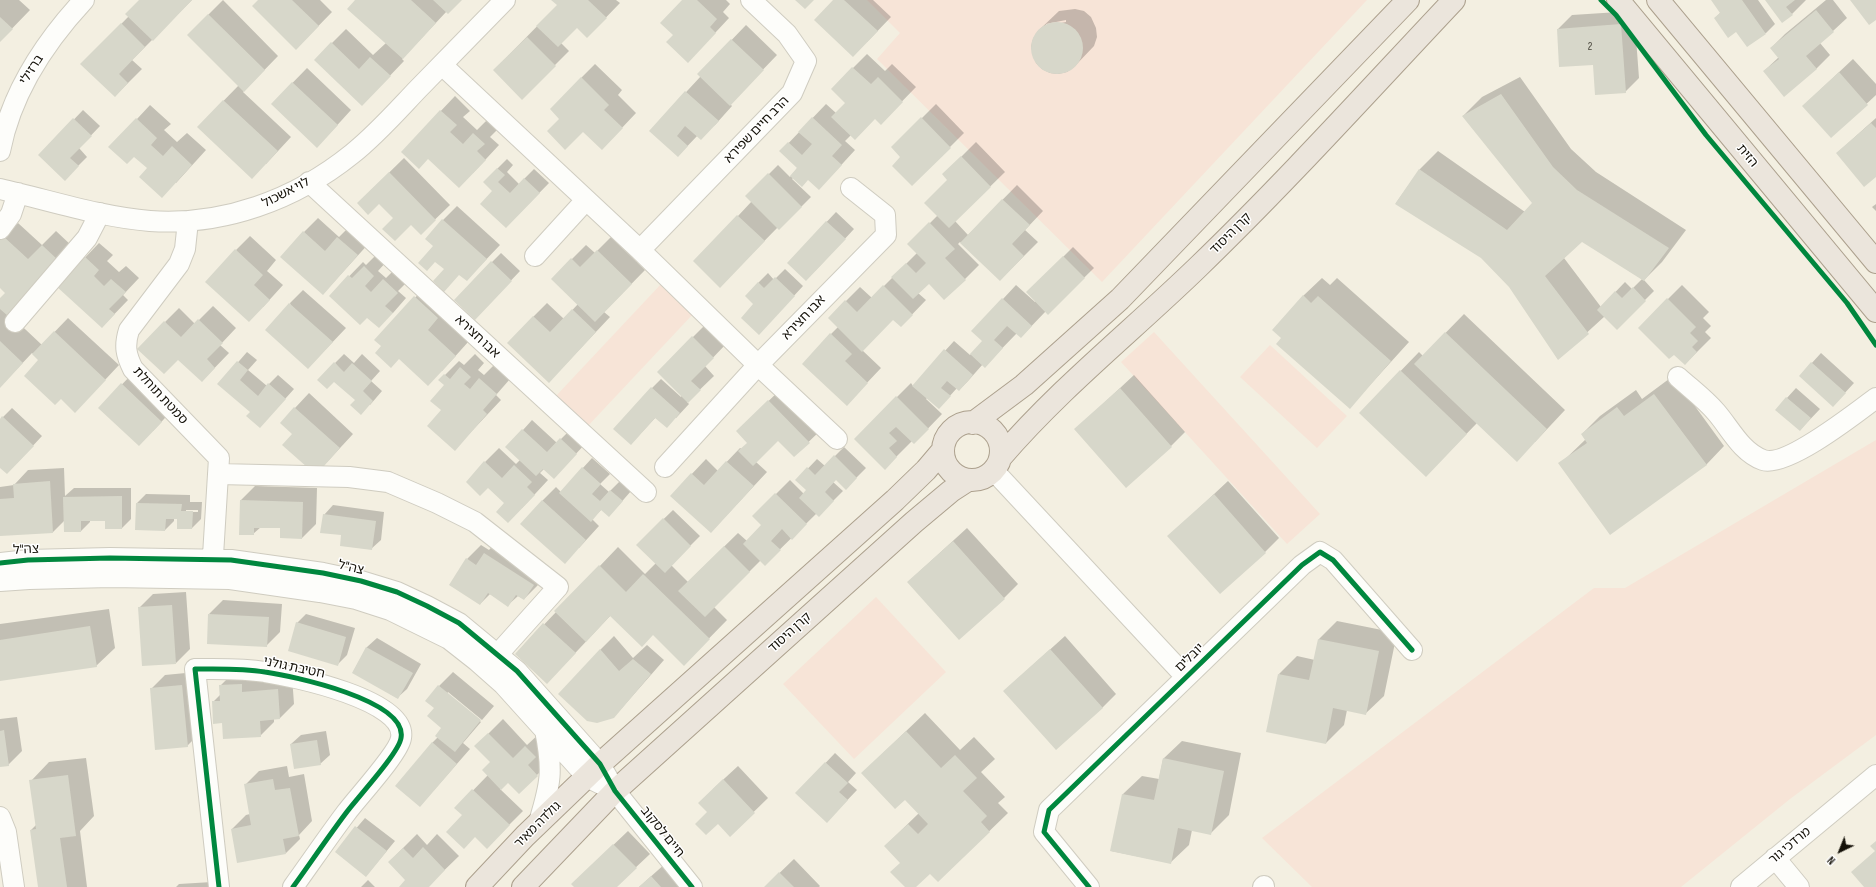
<!DOCTYPE html>
<meta charset="utf-8">
<style>
body{margin:0}
#map{position:relative;width:1876px;height:887px;overflow:hidden;background:#f3efe1;font-family:"Sofia Sans Condensed",sans-serif}
canvas{display:block}
.north{position:absolute;left:1820px;top:831px;width:40px;height:40px;-webkit-text-stroke:3px #fff;paint-order:stroke;rotate:223deg;font-size:11px;font-weight:700;line-height:16px;text-align:center;color:#141108}
.north::after{content:'';display:block;margin:auto;width:14px;height:18px;background:#141108;clip-path:polygon(50% 0,100% 100%,50% 72%,0 100%)}
</style>
<div id="map">
<canvas width="1876" height="887"></canvas>
<div class="north">N</div>
</div>
<script>
const ctx = document.querySelector('canvas').getContext('2d');
ctx.lineJoin = 'round';
function paint(path, color) {
  ctx.fillStyle = color;
  ctx.fill(path, 'evenodd');
}
function stroke(path, color, width, dash) {
  ctx.strokeStyle = color;
  ctx.lineWidth = width;
  ctx.lineCap = dash ? 'butt' : 'round';
  ctx.setLineDash(dash || []);
  ctx.stroke(path);
}
function write(font, color, halo, rows, align = 'center') {
  ctx.font = font + ' "Sofia Sans Condensed","Noto Sans Hebrew",sans-serif';
  ctx.lineWidth = 3;
  ctx.setLineDash([]);
  ctx.textBaseline = 'middle';
  ctx.strokeStyle = halo;
  ctx.fillStyle = color;
  for (const [text, x, y, turn = 0] of rows) {
    ctx.save();
    ctx.translate(x, y);
    ctx.rotate((+turn || 0) * Math.PI / 180);
    ctx.textAlign = isNaN(turn) ? turn : align;
    if (halo) ctx.strokeText(text, 0, 0);
    ctx.fillText(text, 0, 0);
    ctx.restore();
  }
}
paint(new Path2D(`
 M867,0H1367L1102,282L877,59L900,33Z
 M662,283L694,313L587,427L555,397Z
 M1154,332L1320,514L1287,544L1121,362Z
 M1270,345L1347,416L1317,448L1240,377Z
 M1876,440V735L1790,799L1681,887H1312L1262,838L1594,588H1625Z
 M876,597L946,672L854,759L783,684Z`), '#f7e4d7');
paint(new Path2D(`
 M0,0H19L30,10L0,41Z
 M140,0H192L132,60L142,69L115,96L82,64L129,16Z
 M223,0L278,56L243,92L291,137L266,164L198,127L239,85L188,35Z
 M260,0H320L332,12L296,49Z
 M357,0H461L447,11L402,59L404,61L362,105L315,60L346,29L373,55L386,43Z
 M553,0H616L620,3L587,37L577,27L561,43L569,51L522,98L494,70L558,5Z
 M684,0H726L730,4L723,12L729,18L702,47L674,35Z
 M834,0H873L891,17L867,42Z
 M1712,0H1758L1775,24L1766,33L1737,30L1715,18L1721,12Z
 M1766,0H1806L1792,14Z
 M1826,0H1833L1847,18L1820,43L1830,55L1816,69L1764,71L1779,57L1771,48L1785,34Z
 M1075,9L1084,11L1091,17L1096,28L1097,37L1094,46L1074,67L1067,72L1058,74L1050,73L1042,69L1036,63L1031,47L1033,39L1038,31L1059,11ZM1066,20V22L1046,26V24Z
 M1634,11L1639,78L1625,92L1558,29L1572,15Z
 M746,25L777,55L730,104L732,106L715,125L698,135L678,156L650,131L701,76L699,74Z
 M867,54L885,71L892,64L916,87L881,123L875,118L851,135L845,141L855,150L833,174L809,179L793,178L792,179L811,197L779,229L778,227L734,272L738,216L752,201L747,196L778,165L790,177L798,167L781,151L826,104L836,113L846,103L832,89Z
 M1853,59L1876,84V95L1831,137L1803,106Z
 M595,64L622,90L618,95L636,113L602,149L583,131L561,119L581,78Z
 M307,68L351,110L331,132L272,104Z
 M1520,77L1571,149L1596,172L1686,230L1662,262L1644,280L1654,291L1626,319L1605,316L1558,359L1510,286L1482,257L1396,203L1420,169L1438,151L1525,212L1533,203L1463,116L1482,97ZM1582,241L1642,279L1632,289L1625,282L1601,307L1564,258Z
 M455,96L470,111L463,117L477,130L488,119L498,129L490,137L499,145L473,173L429,158L402,152Z
 M936,104L964,133L912,185L902,157L893,147Z
 M150,105L171,124L164,130L177,142L187,133L206,150L176,183L148,168L137,119Z
 M83,110L100,126L79,148L87,157L65,179L40,155Z
 M1876,118V175L1837,153Z
 M976,142L1005,172L955,221L968,235L1017,185L1043,211L1025,230L1038,242L1000,280L960,242L958,244L979,265L965,279L929,283L918,293L926,300L901,326L893,318L862,350L881,368L847,404L831,334L838,327L829,318L860,287L872,298L917,253L923,230L938,215L949,179L944,174Z
 M404,158L450,205L421,233L411,223L394,218L379,203H358Z
 M507,159L513,165L507,172L519,184L534,169L549,183L506,227L494,191L484,182Z
 M1876,204V211L1872,207Z
 M457,206L500,245L480,266L460,274L445,269L434,246L443,220Z
 M836,212L854,229L815,271L788,263Z
 M318,218L339,237L352,224L371,241L323,294L304,232Z
 M18,223L42,245L56,231L72,246L9,314L42,345L68,318L119,365L89,397L61,398L40,360L32,353L0,387V300L7,293L0,286V241Z
 M250,236L276,260L267,271L283,285L263,307L236,250Z
 M611,237L645,270L604,312L610,317L563,367L533,317L547,303L564,319L578,304L552,279L586,245L595,253Z
 M99,243L113,255L107,261L119,272L126,266L139,278L123,295L128,300L102,327L58,286Z
 M1073,247L1094,268L1048,313L1046,311L1021,337L1017,333L985,366L983,364L968,381L959,390L957,388L948,398H927L926,399L942,414L914,443L912,441L885,468L855,439L911,383L913,386L954,341L970,355L983,341L1003,299L1016,285L1035,302L1036,301L1028,292Z
 M378,253L387,261L378,271L386,278L398,266L411,278L398,291L406,298L393,313L368,316L330,296L363,262L366,265Z
 M501,253L520,271L484,309L492,262Z
 M785,269L803,286L768,324L755,304L758,283L768,273L774,280Z
 M1322,278L1330,285L1337,278L1409,342L1350,407L1283,338L1303,296Z
 M429,283L469,341L442,371L400,358L375,340Z
 M1682,285L1709,312L1703,318L1711,326L1705,332L1711,338L1685,364L1674,353L1639,328Z
 M303,290L346,328L308,368L290,303Z
 M213,306L236,328L220,345L229,353L202,381L165,322L179,308L195,324Z
 M1464,314L1565,410L1535,442L1477,423L1444,457L1360,413L1419,352L1423,356Z
 M707,323L727,343L705,366L714,376L687,402L689,404L676,418L656,417L631,444L652,388L661,379L681,397L682,395L658,372Z
 M247,352L257,360L248,370L267,386L278,375L294,389L260,427L252,411L219,384Z
 M1821,353L1854,383L1842,396L1800,376Z
 M344,354L354,363L362,354L380,371L371,381L382,391L370,405L335,363Z
 M475,354L484,363L478,370L484,375L494,365L510,379L496,395L501,400L455,449L442,410L445,385L440,380L459,361L464,365Z
 M136,370L175,407L153,431L99,408Z
 M1134,375L1185,432L1171,446L1075,430Z
 M1673,376L1724,446L1706,465L1560,464L1586,439L1582,434L1600,416L1636,390L1642,399Z
 M783,387L823,428L794,456L778,440L756,462L767,472L711,532L671,496L706,459L718,471L740,448L742,449L749,443L752,417Z
 M1796,388L1820,409L1800,430L1776,410Z
 M309,393L353,434L316,474L293,434L281,423Z
 M12,408L42,436L16,464L0,466V420Z
 M532,420L557,443L570,430L585,444L563,468L544,469L540,473L548,480L522,508L506,503L485,462L499,448L516,464L520,460L523,430Z
 M844,447L866,468L855,479H836L833,482L843,491L819,515L817,513L765,564L761,560L714,607L727,620L684,664L653,634L611,615L547,683L516,654L618,547L645,574L656,563L637,545L673,510L700,536L671,565L688,582L738,533L747,541L762,525L754,516L790,480L804,494L807,490L797,480L817,459L825,466Z
 M592,458L610,474L600,484L609,492L620,481L631,491L618,506L602,509L592,519L599,526L579,548L542,501L556,487L561,492Z
 M64,468L65,496L74,488H131V519L122,528L106,520H90V522L81,531L65,520L53,532L0,535V487L14,485L28,470Z
 M1228,481L1279,538L1265,552L1169,536Z
 M255,486L317,488L316,524L302,538L281,527H261L253,534L241,500Z
 M146,494L190,495V502H202L201,519L192,528L178,518H174V521L165,530L136,529L137,503ZM186,510H198V512H186Z
 M333,505L384,512L381,540L371,549L342,534L324,515Z
 M967,528L1018,584L1004,598L908,582Z
 M498,540L547,571L538,585L524,599L518,596L508,605L490,594L480,604L467,559L481,545L489,550Z
 M186,592L190,649L176,663L139,608L153,594Z
 M223,600L282,604L280,632L266,646L209,614Z
 M109,609L115,648L96,666L0,680V624Z
 M306,614L355,628L347,655L338,664L297,623Z
 M1337,621L1397,633L1384,696L1365,714L1347,710L1344,725L1326,743L1279,674L1297,656L1315,660L1319,639Z
 M614,636L633,658L647,645L664,660L614,717L600,650Z
 M1065,636L1116,694L1102,708L1004,691Z
 M377,638L421,664L407,689L397,698L353,672L367,647Z
 M196,672L201,732L187,746L151,689L165,675Z
 M234,672L292,676L294,704L280,718L274,719V722L260,736L213,702L221,694L220,686Z
 M453,672L494,706L482,720L448,692L447,694L481,722L463,743L470,749L420,806L432,743L438,737L442,728L435,708L439,686Z
 M925,713L960,750L974,737L995,759L981,772L1005,797L998,803L1008,813L938,881L930,872L914,887H906L901,862L885,846L919,813L881,755Z
 M17,717L22,751L8,765L0,766V719Z
 M503,719L527,745L540,733L551,761L519,793L508,781L500,789L523,811L501,833L463,815L456,808L488,775L492,762L476,746Z
 M326,731L330,755L320,764L291,744L301,735Z
 M1182,741L1241,753L1229,815L1210,834L1192,830L1189,845L1170,863L1111,851L1123,794L1142,776L1159,779L1163,759Z
 M835,753L856,773L848,782L857,790L836,812L797,793Z
 M86,758L94,816L80,831L87,887H39L31,830L36,825L31,781L49,762Z
 M287,766L289,777L304,774L312,821L299,835L300,839L286,853L232,829L246,815L250,814L245,785L259,771Z
 M738,766L768,798L730,835L708,812L713,789Z
 M365,818L395,841L366,876L336,852Z
 M628,831L650,854L615,887H575L586,871Z
 M417,834L427,845L437,834L459,856L427,887H400L407,880L389,862Z
 M794,859L820,886L819,887H765Z
 M666,863L688,887H639Z
 M368,880L375,887H361Z
 M212,882V887H176L179,884Z`), '#0003');
paint(new Path2D(`
 M139,0H192L153,41L125,14Z
 M258,0H292L319,26L296,50L252,6Z
 M355,0H411L436,23L403,59L347,9Z
 M433,0H462L448,14Z
 M551,0H588L607,18L587,38L577,28L558,47L536,26L557,5Z
 M682,0H697L717,19L710,27L716,33L688,63L666,42L673,35L660,23Z
 M795,0H814L805,9Z
 M833,0H844L878,31L853,57L814,20Z
 M1711,0H1742L1766,34L1747,47L1736,32L1728,38L1714,18L1720,13Z
 M1765,0H1795L1786,7L1793,15L1782,23Z
 M1850,0H1876V20L1869,25Z
 M1816,10L1834,32L1806,56L1817,69L1784,97L1763,71L1779,59L1770,48Z
 M208,14L265,70L244,92L187,35Z
 M0,17L13,29L0,42Z
 M1031 48a26 26 0 1 1 52 0a26 26 0 1 1-52 0Z
 M121,23L145,47L119,74L128,83L115,97L80,64Z
 M1621,24L1626,93L1595,95L1593,65L1559,67L1557,29Z
 M527,37L556,66L522,100L493,70Z
 M731,39L764,70L730,106L697,74Z
 M331,42L359,69L370,57L391,76L362,106L314,60Z
 M852,67L871,84L878,77L903,102L881,125L875,119L855,140L831,117L845,103L831,89Z
 M1839,72L1868,105L1831,138L1802,106Z
 M581,77L609,105L604,110L623,128L602,150L583,132L565,150L547,131L559,119L550,109Z
 M292,82L338,125L317,148L271,104Z
 M685,91L719,121L701,140L685,126L677,136L688,146L678,157L649,131Z
 M1501,94L1553,167L1577,190L1669,248L1644,281L1582,242L1545,276L1589,334L1558,360L1509,287L1481,258L1395,204L1419,169L1507,230L1532,203L1462,116Z
 M223,100L278,151L252,179L197,127Z
 M440,110L457,125L450,132L463,144L473,133L485,144L477,151L486,160L459,188L428,159L419,169L401,152Z
 M812,117L842,145L832,156L842,165L819,190L808,180L802,187L790,176L797,168L779,151L788,142L802,155L812,144L798,132Z
 M921,117L951,148L912,186L892,166L900,157L891,147Z
 M73,118L92,136L70,158L79,166L65,181L38,155Z
 M136,118L157,138L151,145L163,156L172,146L192,165L162,198L139,177L147,168L134,157L127,164L108,147Z
 M1871,123L1876,128V177L1864,187L1836,153Z
 M961,156L991,187L949,228L924,203L947,180L942,174Z
 M497,168L505,175L498,182L510,193L524,178L540,193L506,228L480,204L492,191L483,182Z
 M389,172L436,220L421,235L411,225L395,241L382,229L393,218L379,204L368,215L357,203Z
 M768,173L802,207L779,230L745,196Z
 M1002,199L1030,225L1012,244L1024,256L1000,281L960,243Z
 M737,215L765,241L720,288L693,261Z
 M442,219L487,259L467,281L459,275L444,292L433,281L444,269L435,262L427,271L418,263L433,246L425,239Z
 M826,221L846,239L806,281L787,263Z
 M929,222L955,249L945,258L966,280L944,300L929,284L913,299L891,277L906,263L916,273L926,263L907,244Z
 M303,231L325,251L337,237L358,255L323,295L280,257Z
 M3,236L28,259L42,245L59,261L8,316L0,309V298L5,293L0,288V240Z
 M235,249L263,275L254,285L270,300L249,322L205,282Z
 M597,250L632,284L595,322L551,279L571,258L580,267Z
 M84,256L99,270L94,276L104,286L111,279L126,292L109,309L115,314L102,328L56,286Z
 M1063,256L1085,278L1048,315L1026,292Z
 M491,261L512,281L475,320L454,300Z
 M364,266L374,276L365,286L371,292L383,279L398,293L385,306L393,313L379,328L367,318L360,325L329,296L348,275L352,278Z
 M775,277L795,296L759,335L741,318L753,304L745,296L758,282L764,288Z
 M883,285L913,315L901,327L893,320L862,352L828,318L845,300L857,312Z
 M1633,287L1646,301L1617,330L1597,310L1615,291L1622,298Z
 M1303,295L1311,303L1318,296L1391,361L1350,409L1276,344L1281,338L1272,330Z
 M414,296L438,318L428,330L456,356L428,386L399,359L391,368L375,353L381,346L374,340Z
 M1002,298L1032,326L1021,338L1007,326L994,340L1003,348L985,368L970,354L982,341L971,331Z
 M1667,298L1696,327L1690,333L1698,341L1692,347L1697,352L1685,365L1674,355L1669,359L1638,328Z
 M289,303L333,342L308,369L265,330Z
 M572,309L596,332L549,383L507,343L533,316L550,332Z
 M198,319L223,343L207,359L215,368L202,382L178,360L164,374L137,349L164,321L181,337Z
 M54,331L106,380L75,413L61,399L55,405L24,376L38,360L32,354Z
 M1445,332L1547,429L1517,462L1414,364Z
 M830,333L852,354L845,361L868,383L847,406L802,364Z
 M692,336L714,358L691,381L701,390L688,403L657,372Z
 M0,341L23,363L0,388Z
 M944,349L973,375L959,391L947,381L941,388L951,396L939,409L912,386Z
 M237,361L248,370L240,380L258,396L268,383L286,399L260,428L246,416L250,412L217,384Z
 M334,362L344,372L352,363L372,381L363,391L373,401L361,415L350,405L355,400L334,382L327,389L317,380Z
 M1811,362L1846,393L1833,407L1799,376Z
 M460,367L471,377L464,384L470,389L479,378L497,394L483,410L487,414L455,451L427,426L441,410L430,401L444,385L438,380L444,374L450,379Z
 M1400,370L1467,434L1426,477L1359,413Z
 M121,383L162,422L139,446L98,408Z
 M651,387L680,413L667,428L655,418L631,445L613,429Z
 M1120,388L1172,447L1126,488L1074,429Z
 M1654,394L1707,465L1610,535L1558,463L1587,443L1581,434L1617,407L1624,416Z
 M896,396L929,429L914,444L896,427L889,433L897,441L889,448L897,457L885,470L854,439Z
 M1786,397L1811,418L1800,431L1775,410Z
 M768,400L810,443L794,457L778,441L753,466L738,451L747,443L736,431Z
 M294,407L340,448L316,475L282,445L292,434L280,423Z
 M2,416L34,446L7,474L0,468V419Z
 M522,429L547,452L560,438L577,454L554,479L543,469L536,476L505,447Z
 M834,455L857,478L846,490L836,480L825,492L834,501L819,517L799,498L806,490L795,480L807,467L815,475Z
 M484,461L502,478L514,465L532,482L527,487L535,495L508,523L496,512L504,503L488,488L480,496L466,482Z
 M726,461L754,486L711,533L670,496L691,473L704,485Z
 M582,467L601,484L592,494L600,501L610,490L623,501L609,517L601,510L591,522L559,493Z
 M50,481L53,533L0,536V499L14,498L13,484Z
 M775,493L807,524L792,540L782,529L771,541L781,550L765,566L743,544L761,525L752,516Z
 M1214,494L1266,553L1220,594L1167,536Z
 M122,496V529H105V521H81V532H64L63,497Z
 M240,500L303,502L302,539L280,538V528H254V535H239Z
 M542,500L586,540L565,564L520,524Z
 M136,503L182,504L181,511H193L192,529H177V519H166L165,531L135,530Z
 M323,514L376,521L372,550L340,546L341,535L320,533Z
 M663,518L691,546L665,573L636,545Z
 M953,541L1005,599L959,640L907,582Z
 M724,546L750,572L705,617L678,591Z
 M484,553L534,585L524,600L516,595L508,607L488,593L480,605L449,585L466,558L476,565Z
 M599,565L626,592L643,574L710,639L684,666L653,635L642,647L610,616L586,642L554,611Z
 M172,605L176,664L142,666L138,607Z
 M208,614L269,617L267,647L207,644Z
 M296,622L346,637L338,666L288,651Z
 M543,623L576,653L547,684L515,654Z
 M90,626L97,667L0,681V640Z
 M1318,639L1379,651L1366,715L1333,708L1326,744L1266,732L1278,674L1309,680Z
 M366,647L413,673L398,699L352,673Z
 M600,649L619,671L633,659L651,674L614,718L597,723L587,721L558,694Z
 M1050,649L1103,708L1056,750L1003,691Z
 M242,684V692L278,689L280,719L260,721L261,737L223,739L222,723L213,724L212,701H220L219,685Z
 M182,685L188,747L155,750L150,688Z
 M438,685L481,720L455,752L435,736L441,728L427,716L434,708L425,701Z
 M4,730L9,766L0,767V731Z
 M906,731L941,768L955,755L977,778L963,791L987,816L981,822L990,832L938,882L930,874L916,887H905L890,872L900,863L884,846L908,824L918,834L928,824L905,800L895,809L861,773Z
 M488,733L513,758L525,746L536,757L528,765L538,776L519,794L508,783L501,790L482,770L490,762L474,746Z
 M317,740L321,765L294,769L290,744Z
 M432,742L457,764L420,807L395,786Z
 M1163,758L1224,771L1211,835L1178,828L1171,864L1110,851L1122,794L1154,800Z
 M825,762L848,783L839,792L848,800L827,823L795,793Z
 M68,775L76,836L60,838L67,887H38L30,830L36,829L29,780Z
 M273,779L275,790L290,788L299,836L283,839L286,854L237,863L231,829L251,825L244,784Z
 M723,779L755,813L730,837L718,824L706,835L695,824L707,812L698,803Z
 M472,789L510,825L487,849L475,837L464,849L446,832L462,815L454,808Z
 M355,826L387,851L366,877L335,852Z
 M1876,841V887H1864L1851,872L1875,851L1870,846Z
 M613,844L637,868L617,887H574L571,884Z
 M423,847L445,870L429,887H399L405,880L388,862L403,848L413,858Z
 M779,872L794,887H764Z
 M651,876L661,887H639Z`), '#d7d7ca');
const minor = new Path2D(`
 M442,65L640,250L758,365L837,439
 M0,151C11,94 45,42 84,0
 M309,182L646,492
 M0,189C49,200 100,217 150,221C223,226 295,200 352,154C376,135 397,111 418,89C447,59 476,30 505,0
 M188,221L185,249L179,264L129,330C124,346 126,355 133,369L219,458L212,572
 M0,229L11,214L18,193
 M640,250L792,93L806,61L787,34L751,0
 M535,256L586,200
 M15,322L87,238L100,213
 M1678,377C1690,388 1705,399 1716,412C1730,428 1741,452 1763,460C1786,468 1856,413 1876,398
 M665,467L758,365L886,235L885,215L851,188
 M994,471L1186,677
 M218,474L349,477L388,482L437,503L475,522L558,587L498,654
 M0,563L28,560L110,558L231,560L323,573L361,581L397,592L427,606L459,623L517,671L600,764L615,791L692,887
 M0,581L29,579L111,577L230,579L320,592L356,599L390,610L449,639L477,661L503,684L587,777L601,784
 M0,817L6,832L14,887
 M539,822C551,783 553,770 545,730
 M1775,858L1799,887
 M219,887L195,669C218,669 242,668 265,672C292,676 408,700 401,738C399,753 357,798 346,813C328,837 311,862 293,887
 M1089,887L1044,832L1049,810L1302,565L1320,552L1333,560L1412,650
 M1263,887L1264,886
 M1741,887L1876,775`);
const major = new Path2D(`
 M1618,0L1876,311
 M1658,0L1876,262
 M943 451a29 29 0 1 1 58 0a29 29 0 1 1-58 0Z
 M973,423L1024,385L1120,299L1408,0
 M1000,458C1060,388 1132,331 1198,267C1287,181 1370,89 1454,0
 M477,887L525,836L600,764L895,500L926,470L943,450
 M523,887L615,791L914,522L951,491L968,480`);
stroke(minor, '#cfccc0', 22);
stroke(major, '#aca08d', 24);
stroke(minor, '#fdfdfa', 20);
stroke(major, '#ebe5dc', 22);
stroke(new Path2D(`
 M1601,0L1616,15L1706,135L1847,303L1876,345
 M0,563L28,560L110,558L231,560L323,573L361,581L397,592L427,606L459,623L517,671L600,764L615,791L692,887
 M219,887L195,669C218,669 242,668 265,672C292,676 408,700 401,738C399,753 357,798 346,813C328,837 311,862 293,887
 M1089,887L1044,832L1049,810L1302,565L1320,552L1333,560L1412,650`), '#00873e', 5);
write('11px', '#454238', null, [
 ["2",1590,47]
]);
write('13px', '#141108', '#fff', [
 ["ברזילי",32,70,-57],
 ["הרב חיים שפירא",757,130,-46],
 ["הזית",1747,156,50],
 ["לוי אשכול",286,193,-27],
 ["קרן היסוד",1231,234,-45],
 ["אבו חצירא",804,318,-46],
 ["אבו חצירא",477,337,43],
 ["סמטת תוחלת",160,396,47],
 ["צה\"ל",26,550,-3],
 ["צה\"ל",351,568,13],
 ["קרן היסוד",790,633,-42],
 ["יובלים",1190,658,-44],
 ["חטיבת גולני",294,668,12],
 ["גולדה מאיר",538,825,-45],
 ["חיים לסקוב",662,832,51],
 ["מרדכי גור",1790,846,-40]
]);
</script>
